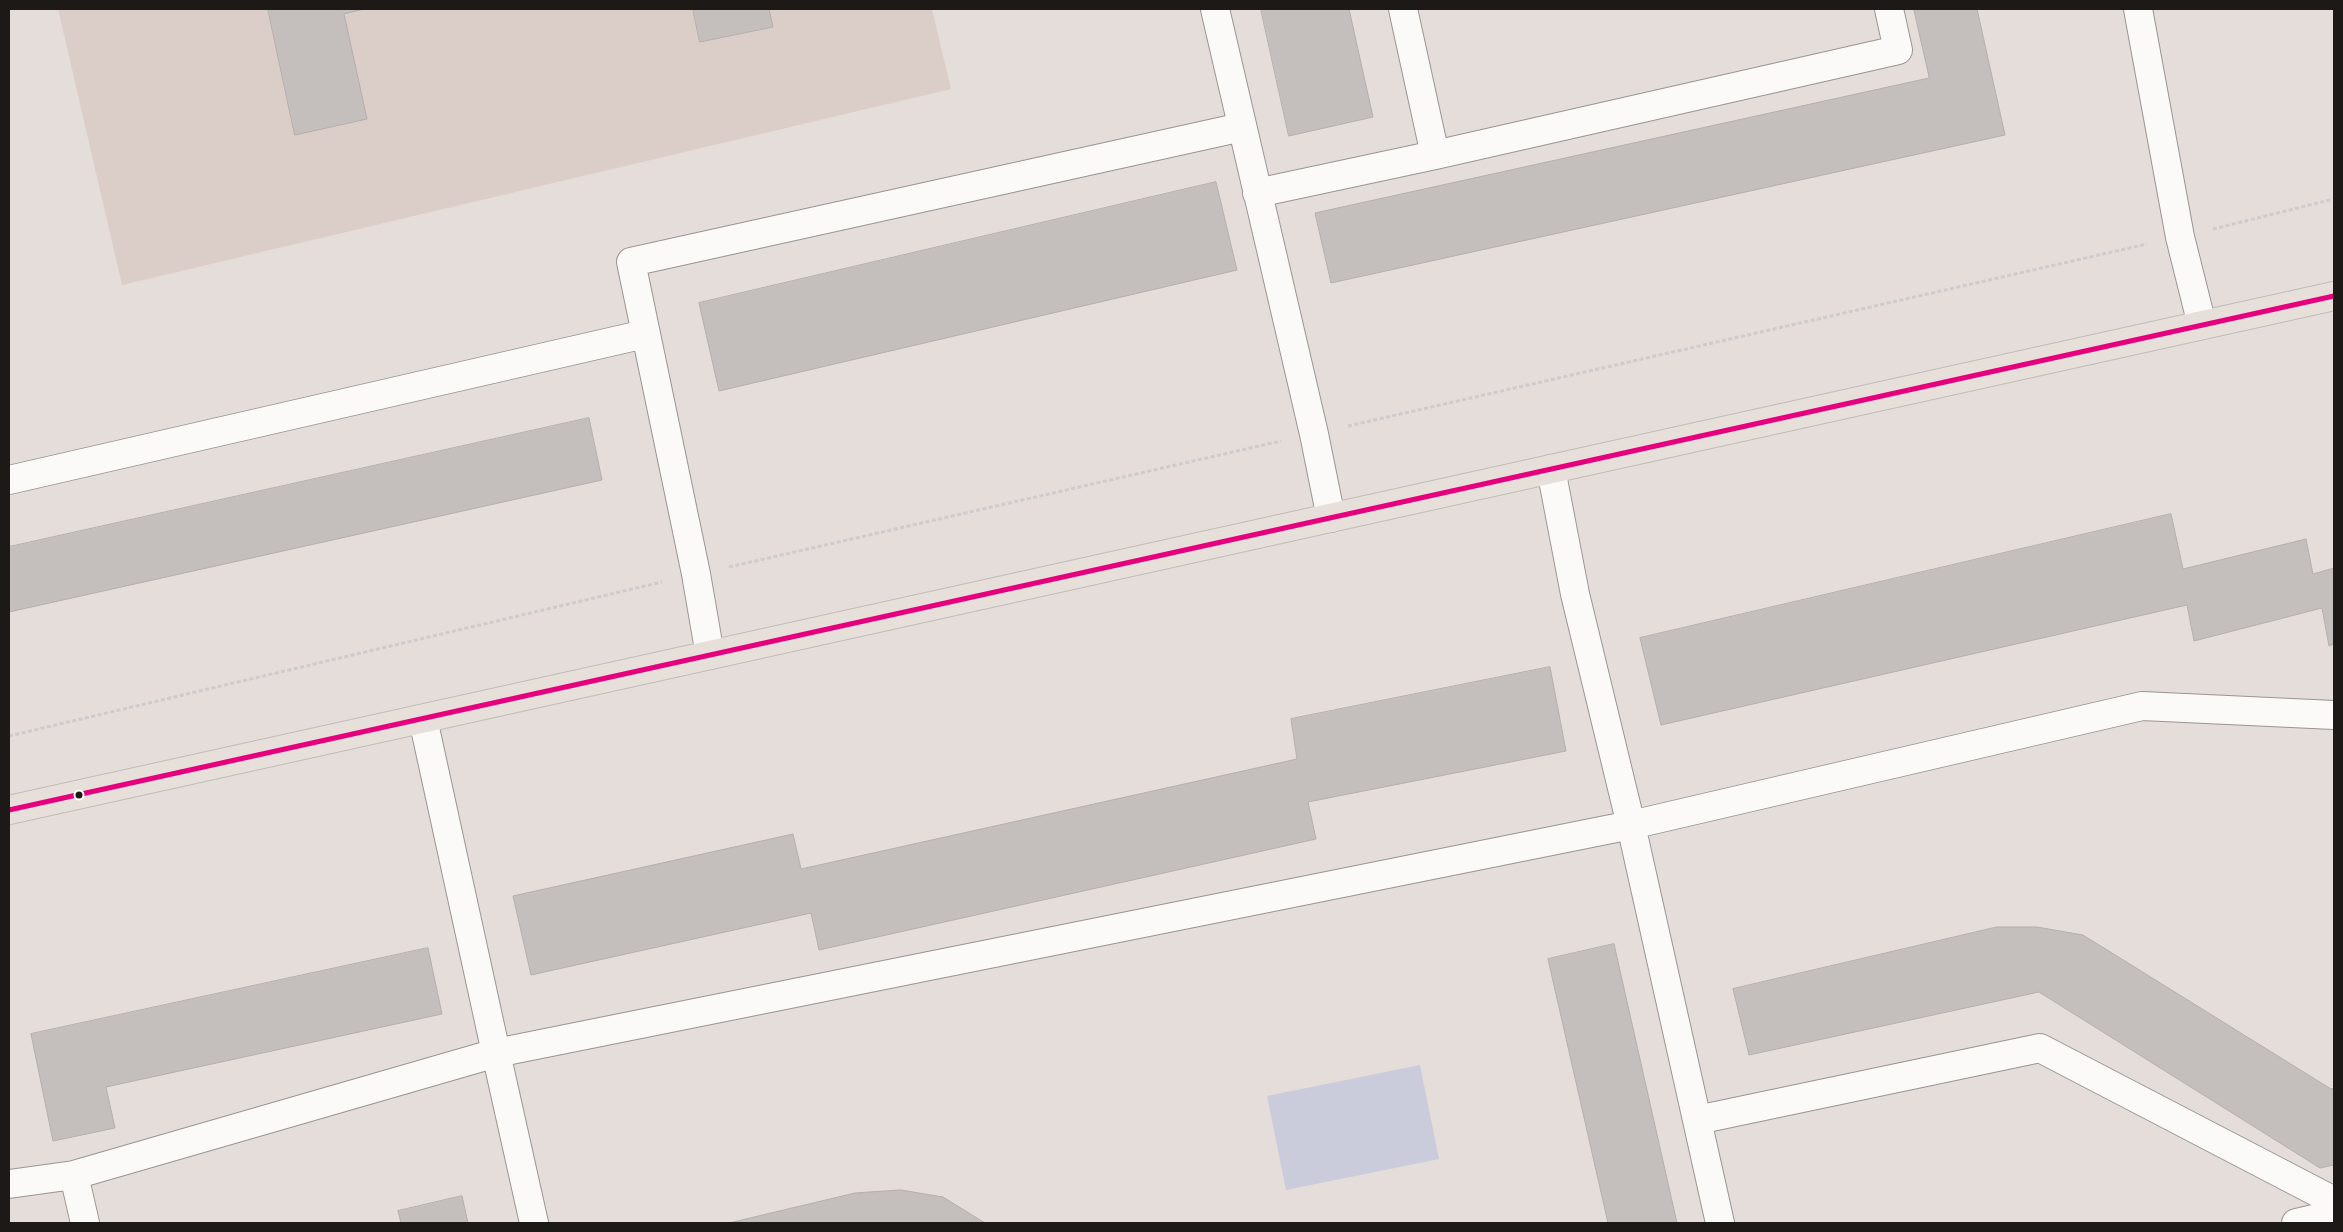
<!DOCTYPE html>
<style>
body{margin:0}
#map{position:relative;width:2343px;height:1232px;overflow:hidden;background:#e4ddda;font-family:"Exo 2",sans-serif}
canvas{display:block}
.frame{position:absolute;inset:0;border:10px solid #1d1917;pointer-events:none}
</style>
<div id="map">
<canvas width="2343" height="1232"></canvas>
<div class="frame"></div>
</div>
<script>
const ctx = document.querySelector('canvas').getContext('2d');
ctx.lineJoin = 'round';
function paint(path, color) {
  ctx.fillStyle = color;
  ctx.fill(path, 'evenodd');
}
function stroke(path, color, width, dash) {
  ctx.strokeStyle = color;
  ctx.lineWidth = width;
  ctx.lineCap = dash ? 'butt' : 'round';
  ctx.setLineDash(dash || []);
  ctx.stroke(path);
}
paint(new Path2D(`
 M58,9H932L951,89L122,285Z`), '#dbcec9');
paint(new Path2D(`
 M1420,1065L1439,1159L1286,1190L1267,1096Z`), '#cacbdb');
const building = new Path2D(`
 M268,9H364L344,14L367,119L295,135Z
 M693,9H769L773,27L700,42Z
 M1261,9H1349L1373,117L1289,136Z
 M1914,9H1977L2005,135L1331,283L1315,213L1929,78Z
 M1216,182L1237,270L719,391L699,303Z
 M589,418L602,480L9,612V547Z
 M2171,514L2183,569L2306,539L2313,574L2334,568V644L2329,646L2322,608L2194,641L2187,605L1661,725L1640,638Z
 M1550,667L1566,751L1308,802L1316,839L819,950L811,913L531,975L513,896L793,834L801,869L1297,759L1291,719Z
 M1997,927H2037L2083,935L2331,1089L2334,1088V1165L2320,1168L2039,992L1749,1055L1733,989Z
 M1614,944L1677,1223H1608L1548,959Z
 M428,948L442,1014L106,1087L115,1128L53,1141L31,1034Z
 M901,1190L943,1197L985,1223H729L855,1193Z
 M462,1196L468,1223H401L398,1211Z`);
paint(building, '#c4bebc');
stroke(building, '#b4afad', 1);
const minor = new Path2D(`
 M1215,9L1314,434L1331,518
 M1403,9L1435,155
 M2138,9L2180,237L2202,325
 M1257,193L1435,155L1898,50L1889,9
 M1551,469L1575,594L1631,825L1720,1223
 M9,480L645,334
 M710,655L696,574L631,262L1242,127
 M423,719L496,1053L1631,825L2142,706L2334,715
 M1697,1120L2040,1048L2334,1201
 M74,1175L85,1223
 M9,1184L74,1175L496,1053L534,1223
 M2296,1223L2334,1214`);
const major = new Path2D(`
 M9,810L2334,296`);
stroke(minor, '#9a9593', 30);
stroke(major, '#c0bcba', 30);
stroke(new Path2D(`
 M2213,229L2334,199
 M1348,426L2147,244
 M729,567L1281,441
 M9,736L662,582`), '#cdcbcb', 3, [4, 2.5]);
stroke(minor, '#fbfaf9', 28);
stroke(major, '#e7dfd9', 28);
stroke(new Path2D(`
 M9,810L2334,296`), '#e5007d', 5);
for (const [x, y, r, color] of [
 [79,795,4.5,"#1d1917"]
]) {
  const dot = new Path2D();
  dot.arc(x, y, r, 0, 2 * Math.PI);
  ctx.fillStyle = color;
  ctx.fill(dot);
  stroke(dot, '#fff', 2);
}
</script>
